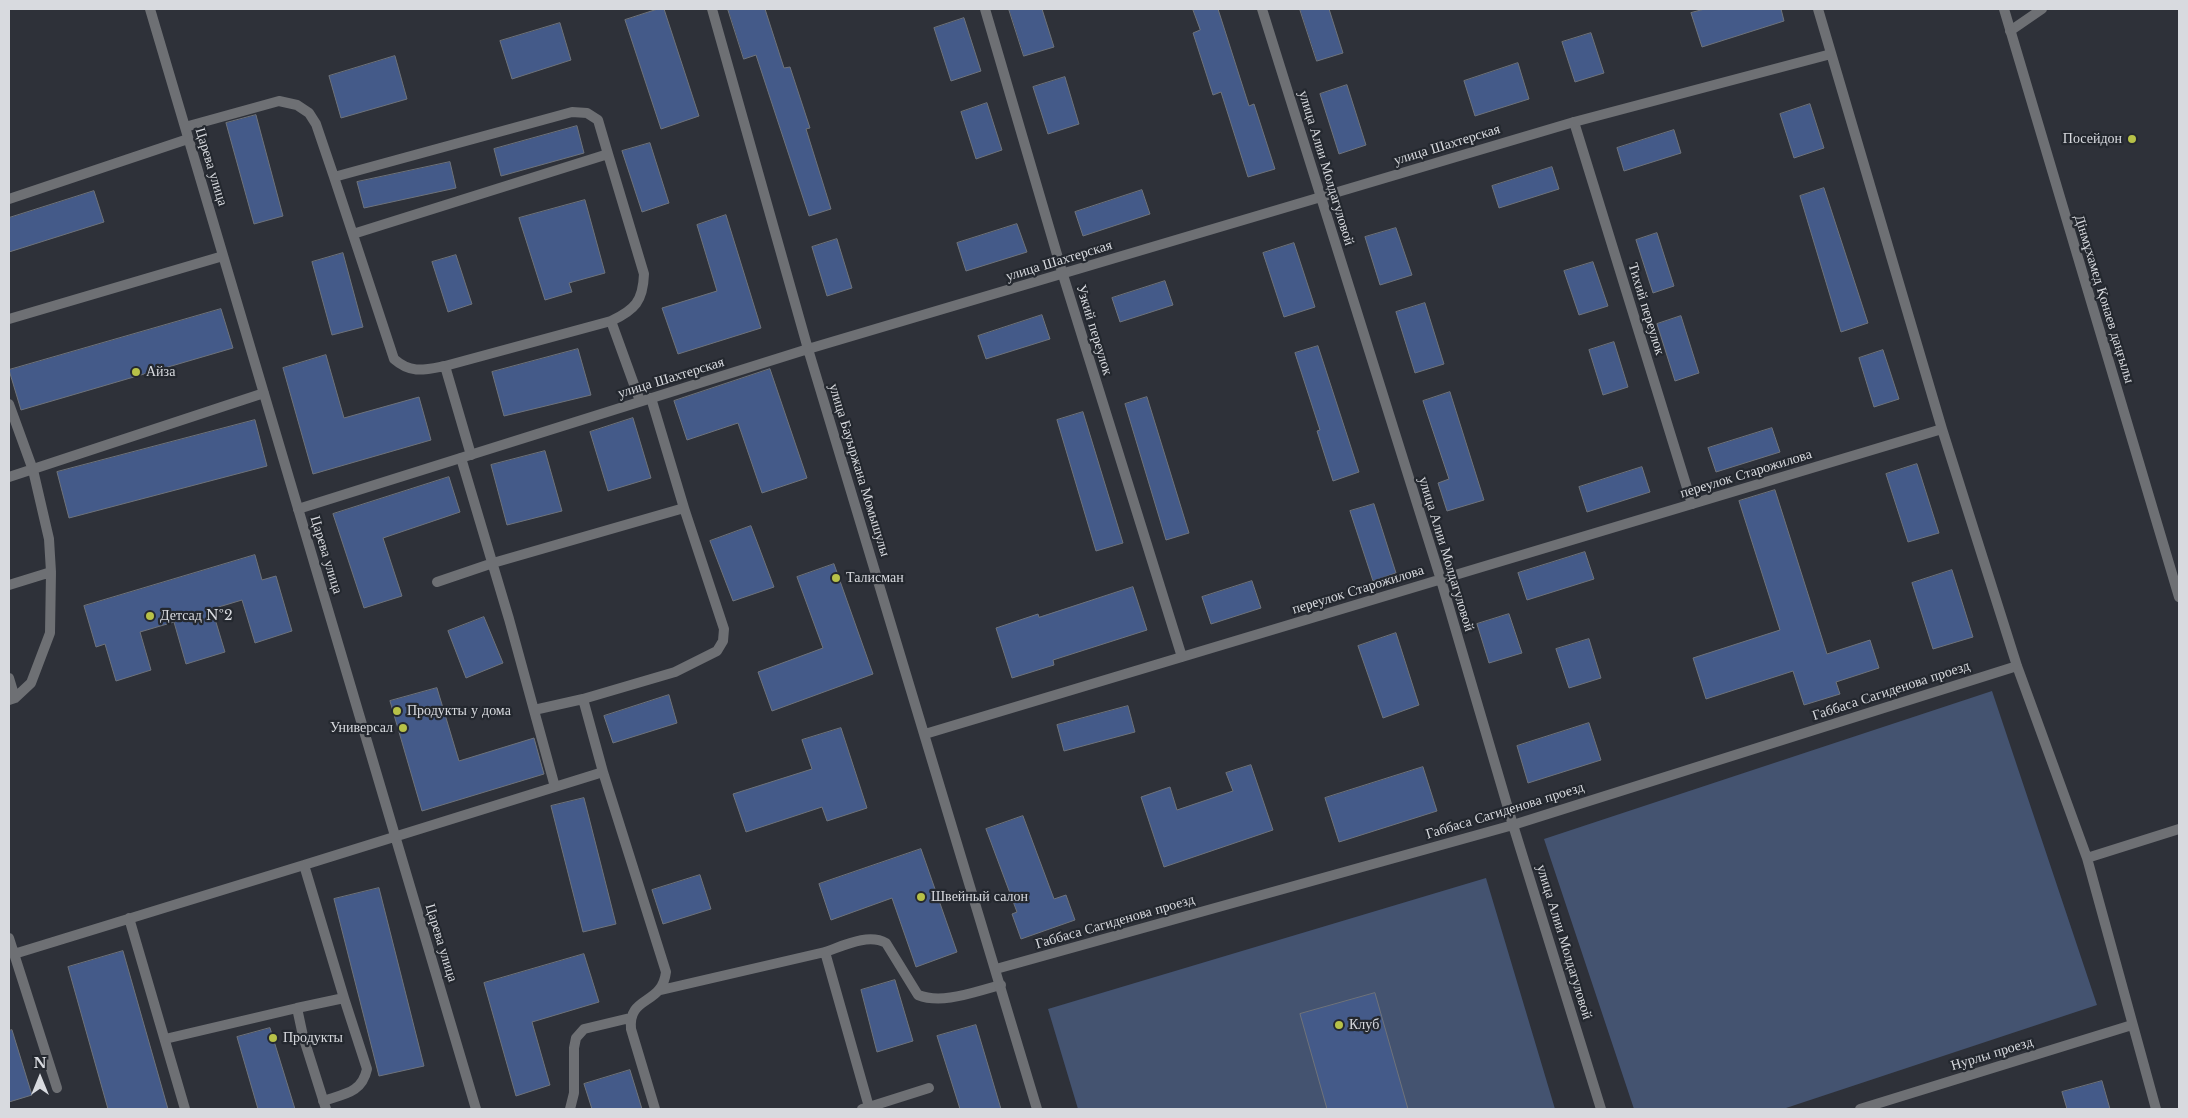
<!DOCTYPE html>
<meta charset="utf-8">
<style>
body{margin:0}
#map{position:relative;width:2188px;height:1118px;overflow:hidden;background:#2e3139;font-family:"Libre Baskerville",serif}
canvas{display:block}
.frame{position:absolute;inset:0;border:10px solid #d8dadf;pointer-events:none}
.north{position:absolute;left:15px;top:1053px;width:50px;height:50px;-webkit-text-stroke:4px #24282f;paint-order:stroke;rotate:0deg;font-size:14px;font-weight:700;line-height:20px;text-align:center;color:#d8dadf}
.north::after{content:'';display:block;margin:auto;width:18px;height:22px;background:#d8dadf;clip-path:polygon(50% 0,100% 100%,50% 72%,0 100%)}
</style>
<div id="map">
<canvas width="2188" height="1118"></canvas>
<div class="frame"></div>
<div class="north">N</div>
</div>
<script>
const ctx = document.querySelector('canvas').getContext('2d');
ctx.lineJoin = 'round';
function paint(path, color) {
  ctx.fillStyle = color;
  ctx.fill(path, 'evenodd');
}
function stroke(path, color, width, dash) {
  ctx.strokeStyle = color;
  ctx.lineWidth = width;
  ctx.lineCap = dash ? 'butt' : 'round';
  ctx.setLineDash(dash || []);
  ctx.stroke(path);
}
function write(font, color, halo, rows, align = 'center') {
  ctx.font = font + ' "Libre Baskerville",serif';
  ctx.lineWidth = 4.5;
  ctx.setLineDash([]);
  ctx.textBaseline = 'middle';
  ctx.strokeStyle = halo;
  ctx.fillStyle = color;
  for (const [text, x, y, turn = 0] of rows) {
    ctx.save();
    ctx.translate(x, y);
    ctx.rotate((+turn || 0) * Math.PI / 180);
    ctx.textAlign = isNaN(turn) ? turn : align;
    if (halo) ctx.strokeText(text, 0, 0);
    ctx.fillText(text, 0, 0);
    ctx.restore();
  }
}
paint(new Path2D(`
 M1992,691L2097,1005L1783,1109H1634L1544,839Z
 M1486,878L1555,1109H1078L1048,1009Z`), '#445370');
const building = new Path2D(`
 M658,9H664L699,116L661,129L625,20Z
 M728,9H765L784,68L790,67L810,128L806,129L831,209L809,216L756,55L744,59Z
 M1009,9H1042L1054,47L1024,56Z
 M1193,9H1218L1249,106L1254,104L1275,169L1248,177L1221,92L1213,95L1193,33L1200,30Z
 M1300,9H1329L1343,53L1317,61Z
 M1705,9H1781L1784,21L1702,47L1691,13Z
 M964,18L981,71L951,81L934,28Z
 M560,23L571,60L512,79L500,41Z
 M1591,33L1604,73L1575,82L1562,42Z
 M395,56L407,99L341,118L329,76Z
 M1518,63L1529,99L1475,116L1464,81Z
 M1065,77L1079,124L1048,134L1033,87Z
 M1347,85L1366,145L1339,154L1320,94Z
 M987,103L1002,150L976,159L961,112Z
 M1810,104L1824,148L1794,158L1780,114Z
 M256,115L283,216L254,224L226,123Z
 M577,126L584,153L501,176L494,149Z
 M1674,130L1681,153L1624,171L1617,148Z
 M650,143L669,203L642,212L622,151Z
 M450,162L456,188L364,208L357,182Z
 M1552,167L1559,189L1499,208L1492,186Z
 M1824,188L1868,323L1841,332L1800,196Z
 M1142,190L1150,214L1083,236L1075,212Z
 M94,191L104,222L9,252V218Z
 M585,200L605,273L569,283L572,292L545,300L519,218Z
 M726,215L761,328L678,354L662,308L717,291L697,225Z
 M1017,224L1027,252L966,271L957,243Z
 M1396,228L1412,275L1380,285L1365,237Z
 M1657,233L1674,286L1653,293L1636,240Z
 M837,239L852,288L827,296L812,247Z
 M1294,243L1315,307L1284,317L1263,253Z
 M343,253L363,327L332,335L312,262Z
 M456,255L472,304L448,312L432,262Z
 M1593,262L1608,306L1579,315L1564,271Z
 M1165,281L1173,305L1120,322L1112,298Z
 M1425,303L1444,364L1415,373L1396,312Z
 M221,309L233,348L21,410L9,370Z
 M1042,315L1050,339L986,359L978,336Z
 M1681,316L1699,373L1675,381L1657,324Z
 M1614,342L1628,387L1603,395L1589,350Z
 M1318,346L1359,472L1333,481L1317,431L1320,430L1295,353Z
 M578,349L591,395L504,416L492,372Z
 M1883,350L1899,399L1874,407L1859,358Z
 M326,355L344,418L419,397L431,440L313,474L283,368Z
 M770,369L807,478L762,493L738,423L687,440L674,401Z
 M1450,392L1484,500L1447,511L1438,483L1449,479L1423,401Z
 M1147,397L1189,533L1166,540L1125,404Z
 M1083,412L1123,543L1096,551L1057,420Z
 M633,418L651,478L608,491L590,432Z
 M255,420L267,466L69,518L57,472Z
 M1772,428L1780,452L1716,472L1708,448Z
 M545,451L562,511L507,525L491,465Z
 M1917,464L1939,533L1908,542L1886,474Z
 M1642,467L1650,492L1587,512L1579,487Z
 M449,477L460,512L383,538L402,596L364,608L333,514Z
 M1775,490L1827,654L1870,640L1879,668L1836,682L1840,694L1804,705L1793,671L1706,699L1693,658L1780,630L1739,501Z
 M1374,504L1396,573L1373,581L1350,511Z
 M751,526L774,587L733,601L710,541Z
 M1585,552L1594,579L1527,600L1518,573Z
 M255,555L262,580L276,576L292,631L255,643L242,600L212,609L225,652L186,664L174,622L140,632L151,670L116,681L105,644L96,647L84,606Z
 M834,564L873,674L772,711L758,672L823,648L797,577Z
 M1952,570L1973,637L1933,649L1912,583Z
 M1252,581L1261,608L1211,624L1202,597Z
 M1133,587L1147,630L1053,660L1054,665L1012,678L996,628L1038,614L1039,617Z
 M1509,614L1522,653L1489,663L1477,624Z
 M484,617L503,663L466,678L448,631Z
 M1396,633L1419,705L1383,718L1358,646Z
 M1589,639L1601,678L1569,688L1556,649Z
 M437,688L459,761L534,738L544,774L422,811L390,701Z
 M669,695L677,723L613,743L604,716Z
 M1128,706L1135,732L1064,751L1057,725Z
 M1589,723L1601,760L1528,783L1517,746Z
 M841,728L867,808L827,821L822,807L746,832L733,794L812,769L802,740Z
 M1251,765L1273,830L1164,867L1141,797L1170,787L1177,810L1233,791L1226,773Z
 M1423,767L1437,811L1339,842L1325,798Z
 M584,798L616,924L583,932L551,806Z
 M1023,816L1054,899L1066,895L1075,920L1021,939L1012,914L1017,912L986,829Z
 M921,849L957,952L916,967L892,898L831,920L819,884Z
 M700,875L711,909L663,924L652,890Z
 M379,888L424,1066L379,1076L334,899Z
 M123,951L168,1109H108L68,967Z
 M584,954L599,1002L532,1022L550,1085L516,1096L484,983Z
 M895,980L913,1041L877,1052L861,990Z
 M1375,993L1408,1109H1327L1300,1014Z
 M976,1025L1001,1109H960L937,1036Z
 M270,1028L295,1109H258L237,1037Z
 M12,1030L32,1095L9,1102V1031Z
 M630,1070L642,1109H592L584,1084Z
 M2102,1081L2110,1109H2067L2062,1092Z`);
paint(building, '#445a89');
stroke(building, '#6e737b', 1);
stroke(new Path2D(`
 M150,9L476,1109
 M2010,31L2042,9
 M1574,122L1692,504
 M185,127L279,101L297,105L309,113L316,124L334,177L394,359C411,374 424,370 445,366L471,455
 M334,177L572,112L587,113L598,120L608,154
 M9,199L188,139
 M353,234L608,154L644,274C643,301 635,310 611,321L445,366
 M9,319L223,256
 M611,321L640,401
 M651,398L684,508L724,629L723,641L717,651L675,672L583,699L603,772L666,972C662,1006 628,995 631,1029L655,1109
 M9,404L33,470L49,539L51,572L50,633L31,683L15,698L9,700
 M461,458L509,619L555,787
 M9,477L264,393
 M437,582L493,563L684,508
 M9,585L51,572
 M9,678L15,698
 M534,710L583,699
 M129,918L185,1109
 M9,938L57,1088
 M825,952C843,946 868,933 886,943L918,995C943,1005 976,991 1001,985
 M14,954L304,865
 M661,990L825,952L869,1107L862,1109
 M297,1008L344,998L304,865L603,772
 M165,1039L297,1008L303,1036L326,1109
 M323,1101C344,1094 362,1093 367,1069L344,998
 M570,1109L574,1093V1048L576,1038L584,1029L630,1018
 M870,1109L869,1107L929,1088`), '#6e7074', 10);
stroke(new Path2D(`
 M712,9L808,349L1037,1109
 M985,9L1063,275L1182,657
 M1262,9L1441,580L1513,825L1601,1109
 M1818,9L1942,429L2017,666L2087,858L2156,1109
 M298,509L808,349L1574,122L1831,54
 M925,734L1942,429
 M2087,858L2179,829
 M996,969L1513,825L2017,666
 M1860,1109L2132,1025`), '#6e7074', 10);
stroke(new Path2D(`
 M2004,9L2179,597`), '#6e7074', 10);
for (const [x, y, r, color] of [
 [2132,139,5,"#b7c148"],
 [136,372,5,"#b7c148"],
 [836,578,5,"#b7c148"],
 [150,616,5,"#b7c148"],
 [397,711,5,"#b7c148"],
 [403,728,5,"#b7c148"],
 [921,897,5,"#b7c148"],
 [1339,1025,5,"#b7c148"],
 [273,1038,5,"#b7c148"]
]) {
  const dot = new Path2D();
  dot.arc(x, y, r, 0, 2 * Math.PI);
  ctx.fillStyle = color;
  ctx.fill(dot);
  stroke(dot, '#24282f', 2);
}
write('14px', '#d8dadf', '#24282f', [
 ["Посейдон",2122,139,"right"],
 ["Айза",146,372],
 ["Талисман",846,578],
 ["Детсад №2",160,616],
 ["Продукты у дома",407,711],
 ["Универсал",393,728,"right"],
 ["Швейный салон",931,897],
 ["Клуб",1349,1025],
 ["Продукты",283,1038]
], 'left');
write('14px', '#d8dadf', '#24282f', [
 ["улица Шахтерская",1447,145,-17],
 ["Царева улица",211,167,73],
 ["улица Алии Молдагуловой",1326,168,73],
 ["улица Шахтерская",1059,261,-17],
 ["Дінмұхамед Қонаев даңғылы",2104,299,73],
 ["Тихий переулок",1646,309,73],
 ["Узкий переулок",1094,330,73],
 ["улица Шахтерская",671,378,-17],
 ["улица Бауыржана Момышулы",859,470,73],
 ["переулок Старожилова",1746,474,-17],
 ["улица Алии Молдагуловой",1446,554,73],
 ["Царева улица",326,555,73],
 ["переулок Старожилова",1358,590,-17],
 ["Габбаса Сагиденова проезд",1891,691,-18],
 ["Габбаса Сагиденова проезд",1505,811,-17],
 ["Габбаса Сагиденова проезд",1115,922,-16],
 ["улица Алии Молдагуловой",1564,942,73],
 ["Царева улица",441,943,73],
 ["Нурлы проезд",1992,1054,-17]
]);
</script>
